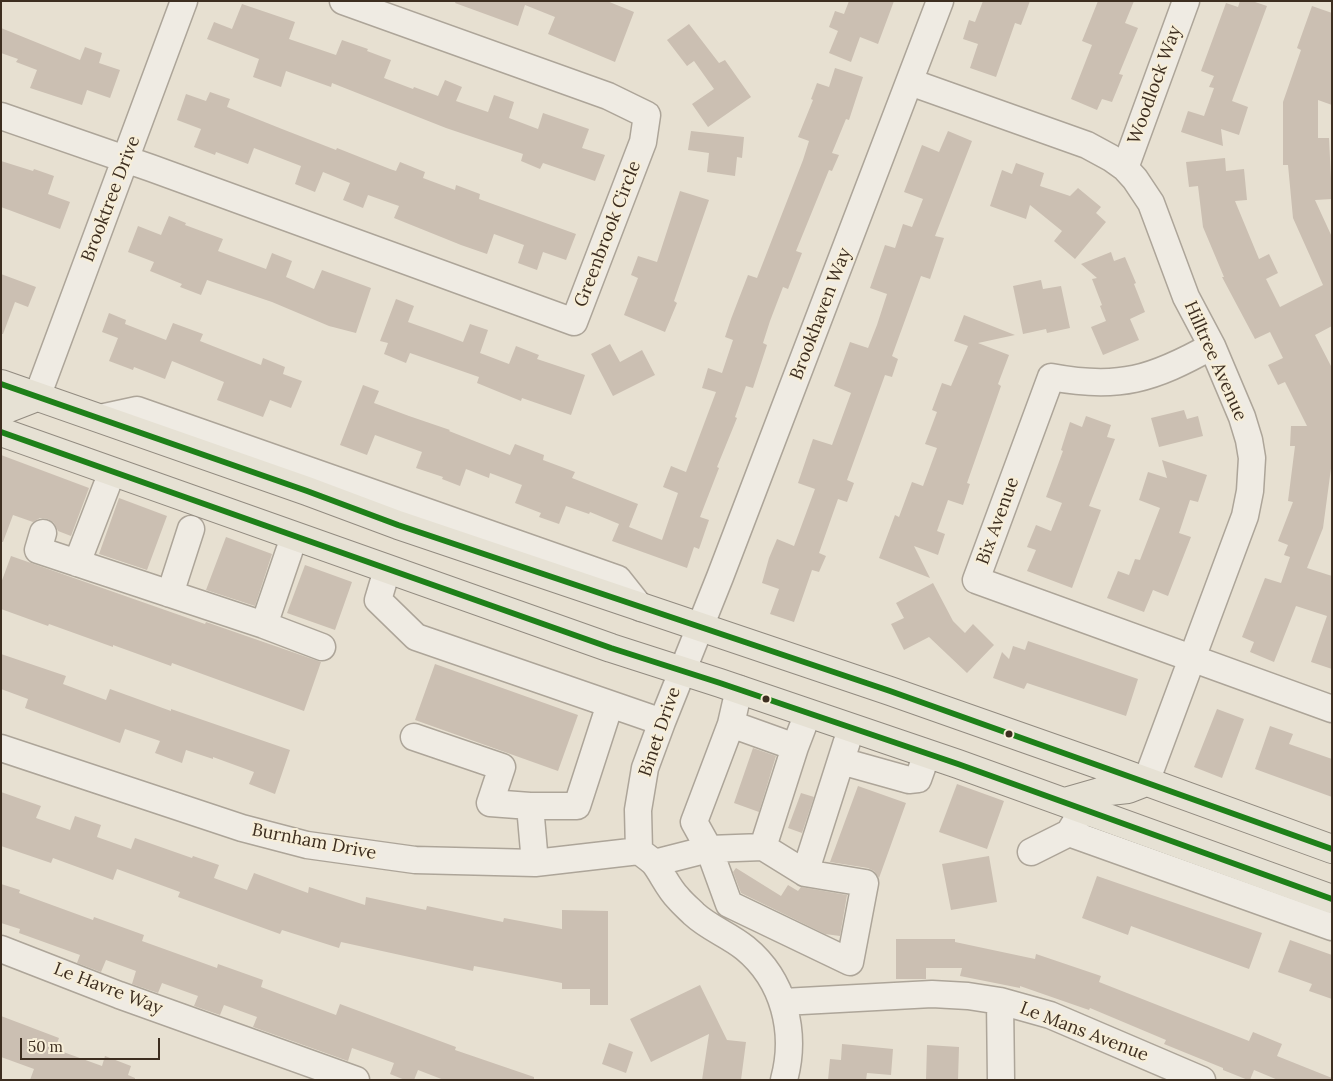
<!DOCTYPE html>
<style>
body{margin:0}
#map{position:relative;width:1333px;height:1081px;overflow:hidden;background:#e7e0d1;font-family:Lora,serif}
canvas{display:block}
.frame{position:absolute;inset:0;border:2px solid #3d2e20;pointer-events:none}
.scale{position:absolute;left:20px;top:1038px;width:140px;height:22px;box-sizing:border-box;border:2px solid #3d2e20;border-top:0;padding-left:6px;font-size:15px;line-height:18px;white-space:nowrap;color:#3d2e20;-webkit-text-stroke:4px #f7eed8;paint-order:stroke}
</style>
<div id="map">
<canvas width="1333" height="1081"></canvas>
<div class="frame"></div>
<div class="scale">50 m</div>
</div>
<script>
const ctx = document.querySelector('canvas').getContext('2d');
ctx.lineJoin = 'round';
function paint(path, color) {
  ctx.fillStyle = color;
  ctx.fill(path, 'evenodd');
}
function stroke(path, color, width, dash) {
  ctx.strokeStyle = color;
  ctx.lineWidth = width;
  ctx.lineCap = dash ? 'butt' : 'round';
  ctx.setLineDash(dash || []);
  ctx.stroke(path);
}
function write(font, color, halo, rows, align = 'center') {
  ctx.font = font + ' Lora,serif';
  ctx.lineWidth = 4;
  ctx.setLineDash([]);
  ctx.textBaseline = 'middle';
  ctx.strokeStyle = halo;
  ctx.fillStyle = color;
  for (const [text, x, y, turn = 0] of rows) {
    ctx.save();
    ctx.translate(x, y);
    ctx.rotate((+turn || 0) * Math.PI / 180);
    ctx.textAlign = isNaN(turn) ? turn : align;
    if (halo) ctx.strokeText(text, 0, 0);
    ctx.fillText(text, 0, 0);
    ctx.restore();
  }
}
paint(new Path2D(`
 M456,1H607L634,12L615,62L548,34L555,17L525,5L518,26L455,3Z
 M849,1H894L878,44L860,37L851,62L829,53L838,31L829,27L835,11L844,14Z
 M983,1H1030L1021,25L1015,23L996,77L970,68L978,44L963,39L969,20L975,22Z
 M1098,1H1134L1125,23L1138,28L1119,74L1123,75L1112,102L1102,99L1097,110L1071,99L1092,45L1082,41Z
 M1240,1H1252L1267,6L1232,101L1248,107L1239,135L1221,129L1223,146L1181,132L1188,111L1204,116L1214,88L1209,87L1214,76L1201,71L1226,3L1238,7Z
 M242,4L295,22L289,39L336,55L342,40L368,49L367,51L391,60L384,78L413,89L414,87L438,96L445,80L462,87L456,101L488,112L494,95L514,102L509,118L538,129L543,113L589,129L582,148L605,155L595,181L543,163L540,169L521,161L523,154L446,128L332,83L331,87L286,71L281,87L253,77L259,59L207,39L214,22L232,29Z
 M1312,6L1332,13V105L1318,100V138H1329L1332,199L1315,200L1332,237V326L1315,335L1332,368V461L1323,528L1307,568L1332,576V669L1311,662L1327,616L1296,606L1274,662L1250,652L1254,642L1242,637L1265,578L1281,583L1290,557L1284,555L1288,545L1278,541L1293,502L1288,501L1295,446H1290L1291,426H1307L1285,382L1278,385L1268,365L1283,358L1270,332L1255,339L1222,277H1224L1203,227L1198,186L1189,187L1186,162L1225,158L1226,171L1244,169L1247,200L1235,201L1259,259L1269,254L1278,273L1266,279L1280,307L1323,285L1293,218L1288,165H1283V102L1301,50L1297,48Z
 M689,24L719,63L725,60L751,97L708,127L692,104L714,89L694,61L687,66L667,40Z
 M1,28L80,60L85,47L102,53L99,63L120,70L110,98L87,90L82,105L30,88L37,70L16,62L18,59L1,53Z
 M835,68L863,77L849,120L846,119L832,153L839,155L832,171L829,170L796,251L802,253L788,289L783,287L770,321L763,343L767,345L753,388L746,386L735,417L737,418L717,467L719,468L700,517L709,520L699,549L694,547L687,568L612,541L619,524L590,512L589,514L566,506L559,524L539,517L541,513L515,503L522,485L490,473L489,478L466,469L460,486L442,479L443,477L416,468L422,452L375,435L367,455L340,445L363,385L379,391L374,403L409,416L450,430L449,431L510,455L515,444L544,455L543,460L575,472L572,478L638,504L629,527L662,540L678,493L663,487L671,466L686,472L716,392L702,388L708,368L722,373L733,340L725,337L731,319L748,275L757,278L803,160L809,141L798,137L813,100L811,99L817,83L829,87Z
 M210,92L230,99L227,107L282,129L336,150L337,148L390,169L396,171L400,162L425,172L423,178L455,190L456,185L480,194L479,199L576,234L566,260L543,252L537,270L518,263L524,245L494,234L487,254L461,245L394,218L399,206L368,195L363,208L343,200L350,183L323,172L315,192L295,184L301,166L254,148L248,164L216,152L215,155L194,147L201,129L177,120L186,94L206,101Z
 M691,131L744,137L742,158L737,157L735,176L707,172L709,153L688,150Z
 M948,131L972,141L935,236L944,238L930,279L921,276L892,356L898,359L892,377L885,375L847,480L854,483L847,502L838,499L819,553L826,556L819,572L812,570L794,622L770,614L779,589L762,583L769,558L777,539L794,546L815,489L798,483L813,439L832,445L851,393L834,386L850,342L868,348L877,325L887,294L870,288L885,245L895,248L903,224L912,227L923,199L904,192L922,145L939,152Z
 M1,161L33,171L34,169L54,176L48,194L70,202L60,229L1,207Z
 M1016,163L1044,173L1040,186L1070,196L1078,188L1101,207L1096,213L1106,222L1075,259L1054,241L1062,231L1030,205L1026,219L990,206L1002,170L1012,174Z
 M680,191L709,200L674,301L677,303L665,332L624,315L638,278L631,275L638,256L657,262Z
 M169,216L186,223L185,225L223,239L218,251L266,269L272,253L292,261L286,277L314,289L322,270L371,288L356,333L329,326L272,302L207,280L201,295L180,287L182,284L150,271L154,262L128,252L138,226L161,235Z
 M1111,252L1114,261L1125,257L1136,283L1134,284L1145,312L1130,319L1139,340L1103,355L1091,327L1106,321L1100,306L1102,305L1092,279L1097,278L1081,264Z
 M1,274L36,287L28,307L15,302L3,334H1Z
 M1041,280L1043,289L1061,286L1070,328L1047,333L1046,329L1023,334L1013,286Z
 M396,299L414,306L408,322L439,333L463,342L470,324L488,330L480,353L509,364L516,346L539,355L537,359L585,375L571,415L522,398L521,401L477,383L479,377L410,353L406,363L384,354L388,343L380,341Z
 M109,313L126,320L125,324L166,340L173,323L203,334L200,341L261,365L263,358L285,367L283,374L302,381L291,408L270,400L263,417L217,400L224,382L172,361L165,379L134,367L133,370L109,361L118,338L102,332Z
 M964,315L1015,335L978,343L1009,355L998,384L1001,386L967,483L970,484L963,505L948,500L937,531L945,534L938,555L914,546L930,578L879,558L895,515L899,517L912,482L923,486L937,448L925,444L937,412L932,410L942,383L951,386L968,346L954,341Z
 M610,344L620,362L642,350L655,375L613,396L591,354Z
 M1184,410L1187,419L1198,416L1203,436L1159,447L1151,418Z
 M1086,416L1111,425L1107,437L1115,439L1089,506L1101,510L1072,588L1027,571L1036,550L1027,547L1036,525L1051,531L1062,503L1046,497L1063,451L1061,450L1070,422L1082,427Z
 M1,455L89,488L71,536L58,531L54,523L48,519L40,518L33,522L13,515L3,542H1Z
 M1162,460L1207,475L1198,502L1190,500L1179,533L1191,537L1168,596L1153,590L1144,612L1107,598L1118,571L1129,575L1135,559L1140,560L1160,508L1139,500L1148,472L1167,478Z
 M119,498L167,516L147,570L99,554Z
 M226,537L272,554L255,606L206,590Z
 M11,556L205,624L206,622L321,662L304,711L172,663L171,666L113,645V647L49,624L48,626L1,609V583Z
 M305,565L352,582L335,630L287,613Z
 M933,583L953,621L965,633L973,624L994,645L967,673L929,637L904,650L891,624L904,618L896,603Z
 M1028,641L1138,679L1126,716L1027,683L1024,689L993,678L1002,652L1009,659L1013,646L1025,650Z
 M1,654L66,676L63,684L106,700L110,689L171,711V709L290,750L275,794L249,784L254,772L213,757V759L186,750L182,763L155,753L160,741L125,729L120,743L25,708L28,699L1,689Z
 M435,664L578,715L558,771L415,720Z
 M1217,709L1244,719L1222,778L1194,767Z
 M1270,726L1293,734L1289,744L1332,759V797L1255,769Z
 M753,748L776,756L759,812L734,803Z
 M957,784L1004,801L987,849L939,832Z
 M858,786L906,803L879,878L874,871L868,868L830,862Z
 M1,792L41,806L36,818L70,830L75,816L101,825L97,837L131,849L135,838L192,858L193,856L219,865L214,878L247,890L254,873L308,893L309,887L365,905L366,897L426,910L427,906L503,922L504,918L562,929V910L608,911V1005H590V989H562V983L474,966L473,971L341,942L339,948L282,930L280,934L178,897L180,892L117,869L113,880L53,858L51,863L1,846Z
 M801,793L814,797L802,833L788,828Z
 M989,856L997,902L951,910L942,864Z
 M736,868L781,896L788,885L798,891L801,887L847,895L840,936L825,934L741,893L733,872Z
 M1097,876L1262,933L1249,969L1131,926L1128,935L1082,918Z
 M1,884L20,890L19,893L93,920L94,917L144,935L142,941L217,968L218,964L263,980L261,987L336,1015L340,1004L456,1047L455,1050L534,1077V1080H444L418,1070L414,1080H405L390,1074L394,1063L352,1048L348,1061L253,1027L257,1017L224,1005L220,1015L194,1006L198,996L162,983L158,993L132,984L136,971L106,960L101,972L77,963L80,955L19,933L20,929L1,923Z
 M896,939H955V942L1035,959L1036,954L1101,976L1099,982L1249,1041L1253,1032L1282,1044L1277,1056L1332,1078V1080H1278L1254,1070L1250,1080H1248L1223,1070V1068L1164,1044L1166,1040L1090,1008L1089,1010L1020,986V988L960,976L962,968H926V979H896Z
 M1290,940L1332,955V999L1309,991L1312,984L1278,972Z
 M700,985L727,1040L746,1042L741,1080H702L709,1034L651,1062L630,1019Z
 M1,1016L59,1038L55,1049L102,1066L105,1056L131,1066L128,1075L135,1078V1080H30L34,1069L1,1057Z
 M609,1043L633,1052L626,1073L602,1064Z
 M842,1044L893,1049L891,1075L867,1073L866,1080H828L830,1059L841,1060Z
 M927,1045L959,1047L958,1080H926Z`), '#cbbfb2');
const minor = new Path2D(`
 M910,82L1087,145L1111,158L1125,168L1135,179L1151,203L1186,297L1212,346L1242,417L1249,440L1252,458L1250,491L1245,516L1146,782
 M1,116L151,168L574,322L643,142L647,115L608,96L343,1
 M1125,168L1186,1
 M1212,346C1153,379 1119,390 1051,377L976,580L1332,709
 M37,397L184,1
 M100,418L137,410L618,579L641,608
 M43,533L38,550L264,625L294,537
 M77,563L112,472
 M387,570L378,600L416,637L662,722
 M170,594L191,529
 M264,625L322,647
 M739,689L731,724L694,822L709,849L763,847L795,747L808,713
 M731,724L795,747
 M414,737L502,767L490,803L530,806
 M1,748L242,828L307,845L415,860L535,863L639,851
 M841,761L909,780L918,779L927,754
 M1069,833L1332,927
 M763,847L805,873
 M1031,852L1069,833L1075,823
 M535,863L530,806H577L610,704
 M654,863L709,849L729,904L850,962L865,883L805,873L851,729
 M1,949L119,995L356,1080
 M1000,1001L1001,1080
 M783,1002L932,994L968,996L1000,1001L1050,1015L1202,1080
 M784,1080C797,1032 784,980 745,948C729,935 709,928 694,914C689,909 683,904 678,898C668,888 662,873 654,863C650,859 644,855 639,851L638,810L645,768L662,722L720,577L940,1`);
const major = new Path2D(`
 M1,384L307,491L398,525L890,691L1109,768L1332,849
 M1,411L37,397
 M1,432L611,648L720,683L958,764L1332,899
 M1065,802L1100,792L1128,789L1146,782`);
stroke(minor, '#ada599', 29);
stroke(major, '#928b80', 30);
stroke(minor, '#efebe3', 26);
stroke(major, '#e6e1d4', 28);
stroke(new Path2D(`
 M1,384L307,491L398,525L890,691L1332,849
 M1,432L611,648L720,683L958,764L1332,899`), '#1e8019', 6);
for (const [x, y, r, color] of [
 [766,699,4.5,"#3d2e20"],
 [1009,734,4.5,"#3d2e20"]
]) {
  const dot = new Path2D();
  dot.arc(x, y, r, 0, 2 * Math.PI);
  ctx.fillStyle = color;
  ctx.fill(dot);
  stroke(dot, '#f7eed8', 2);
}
write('18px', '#3d2e20', '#f7eed8', [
 ["Woodlock Way",1155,85,-70],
 ["Brooktree Drive",111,199,-69],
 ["Greenbrook Circle",608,234,-69],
 ["Brookhaven Way",821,314,-69],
 ["Hilltree Avenue",1215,361,66],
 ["Bix Avenue",998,521,-70],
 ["Binet Drive",660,732,-71],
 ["Burnham Drive",314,842,11],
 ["Le Havre Way",108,989,21],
 ["Le Mans Avenue",1084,1032,21]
]);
</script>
